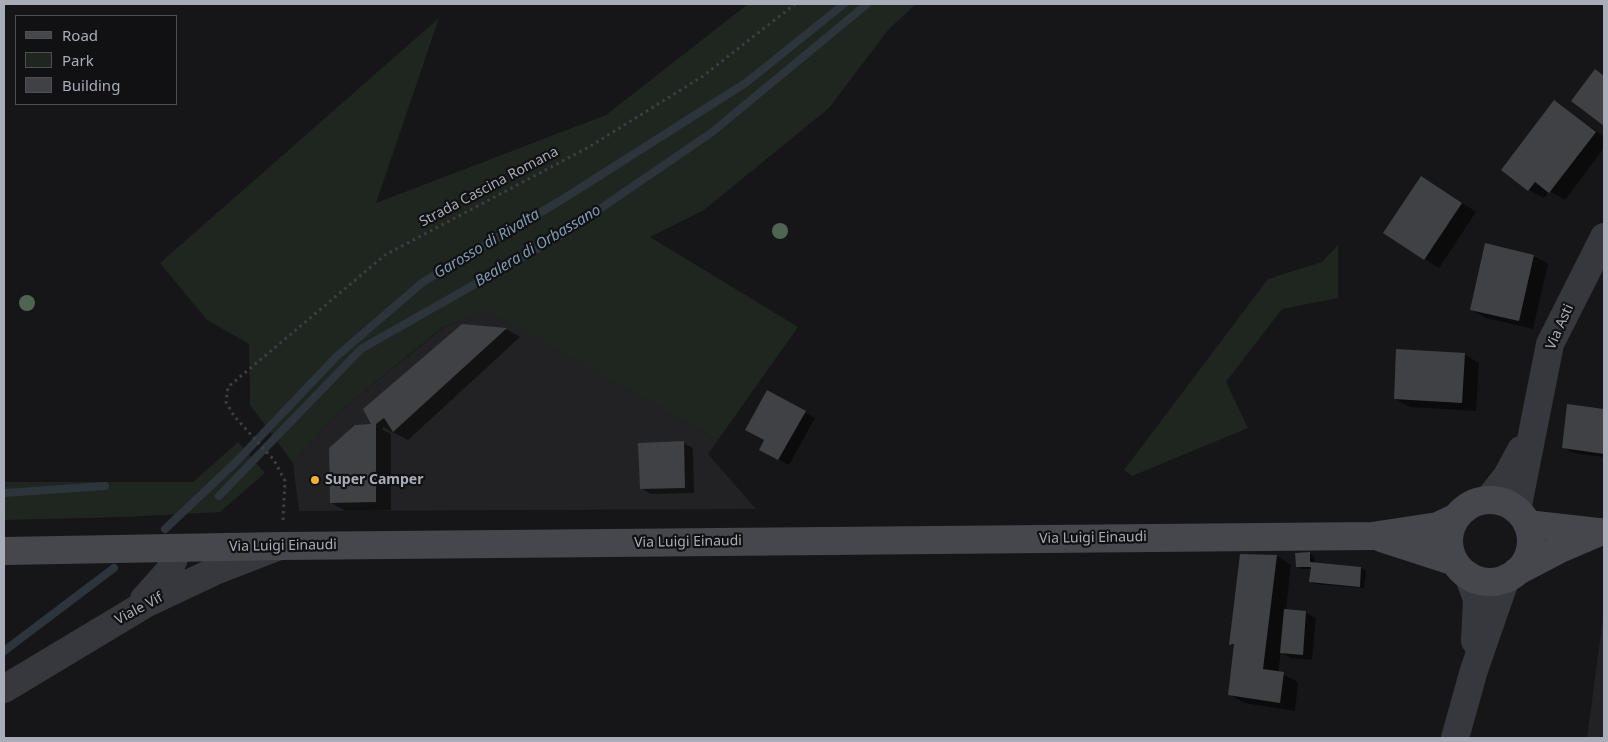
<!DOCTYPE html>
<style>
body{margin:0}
#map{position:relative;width:1608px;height:742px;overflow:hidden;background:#161618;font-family:"Noto Sans",sans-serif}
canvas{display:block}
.frame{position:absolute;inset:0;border:5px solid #a8adb8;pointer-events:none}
.legend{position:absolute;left:15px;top:15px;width:162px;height:90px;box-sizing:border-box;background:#111113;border:1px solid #4d4f55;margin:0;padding:6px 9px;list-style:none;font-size:15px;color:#a8adb8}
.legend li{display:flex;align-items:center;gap:10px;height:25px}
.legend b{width:25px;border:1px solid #4d4f55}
</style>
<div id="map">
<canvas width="1608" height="742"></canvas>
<div class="frame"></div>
<ul class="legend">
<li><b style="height:6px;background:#45474d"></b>Road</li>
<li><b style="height:14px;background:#1e261f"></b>Park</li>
<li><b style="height:14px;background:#404145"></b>Building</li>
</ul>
</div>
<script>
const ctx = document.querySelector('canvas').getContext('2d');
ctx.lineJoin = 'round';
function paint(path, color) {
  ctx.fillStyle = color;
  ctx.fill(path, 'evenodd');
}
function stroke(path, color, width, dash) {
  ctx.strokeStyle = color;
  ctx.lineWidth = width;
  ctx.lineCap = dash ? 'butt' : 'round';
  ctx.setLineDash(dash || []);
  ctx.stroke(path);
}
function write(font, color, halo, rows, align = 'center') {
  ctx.font = font + ' "Noto Sans",sans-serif';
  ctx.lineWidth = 4.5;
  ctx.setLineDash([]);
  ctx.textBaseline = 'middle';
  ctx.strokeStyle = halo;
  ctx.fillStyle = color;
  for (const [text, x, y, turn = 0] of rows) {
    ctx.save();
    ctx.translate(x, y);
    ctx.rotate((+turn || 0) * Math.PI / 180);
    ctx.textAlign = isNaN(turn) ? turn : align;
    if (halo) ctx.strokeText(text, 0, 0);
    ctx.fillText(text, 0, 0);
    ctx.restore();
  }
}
paint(new Path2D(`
 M487,309L718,440L708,454L756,509L299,511L293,463L334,416L444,327Z
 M1604,611V738H1587Z`), '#222225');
paint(new Path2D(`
 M748,4H916L888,30L829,108L704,210L650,237L798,327L718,440L487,310L443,327L334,416L293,463L250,405L249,344L207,320L160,263L439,18L376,203L606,115Z
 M1338,245V298L1282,309L1226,382L1248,428L1132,476L1124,470L1268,279L1322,262Z
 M238,442L265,473L220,512L126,517L4,520V482H193Z`), '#1e261f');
paint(new Path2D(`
 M1595,70L1604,76V124L1573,101Z
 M1555,102L1604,137V148L1565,200L1549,191L1544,198L1529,190Z
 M1436,186L1476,212L1439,268L1385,233Z
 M1534,256L1548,264L1533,329L1486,318L1472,310Z
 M463,325L506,329L520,337L408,440L383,427V430L391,434V510L346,511L331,503L373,426Z
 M1464,354L1479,363L1476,411L1410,407L1395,399Z
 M767,392L815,418L789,465L760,449L765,439Z
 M1569,405L1604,410V457L1573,453L1563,447Z
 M683,443L693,448L694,493L651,494L641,488Z
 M1310,554L1314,556L1315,564L1361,568L1366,571L1364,588L1315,584L1310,582L1312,569H1301L1297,566Z
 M1277,556L1291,565L1286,611L1306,613L1316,618L1312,660L1291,658L1281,652L1278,672L1298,682L1295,711L1244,703L1229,694L1235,647L1230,644Z`), '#0007');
stroke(new Path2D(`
 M4,493L105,486
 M219,496L361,349L563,234L711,133L867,4
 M165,529L236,462L337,356L423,282L563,199L747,82L844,4
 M4,651L114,568`), '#2c353c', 8);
paint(new Path2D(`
 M1595,69L1604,76V126L1571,101Z
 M1554,100L1596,132L1549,193L1535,182L1528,191L1501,170Z
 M1421,176L1462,203L1424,260L1383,233Z
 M1485,243L1534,255L1519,321L1470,310Z
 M462,324L507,328L393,432L384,418L376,424V502L330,503L329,448L355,425L371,424L363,409Z
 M1396,349L1465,353L1462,403L1394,399Z
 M767,390L806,411L778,460L759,450L764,440L745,430Z
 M1567,404L1604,409V454L1562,448Z
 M684,441L685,488L640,489L638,443Z
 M1310,552V562L1361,567L1360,587L1309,582L1311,567H1296L1295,553Z
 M1240,554L1277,555L1263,669L1284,672L1280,703L1228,695L1234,644L1229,645Z
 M1284,609L1306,611L1303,655L1280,653Z`), '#404145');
stroke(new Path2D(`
 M283,520L285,481L274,460L234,416L226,402L228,387L385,255L589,147L703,76L795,4`), '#3d3f44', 3, [2.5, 4]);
stroke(new Path2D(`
 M1488,500L1507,476L1521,450
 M1517,510L1550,344L1604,237
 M144,599L169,571L178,548
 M4,689L147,603L215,571L277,547`), '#37383d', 28);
stroke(new Path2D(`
 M1468,575L1477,599L1475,641
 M1455,738L1474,670L1506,578`), '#37383d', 28);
stroke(new Path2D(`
 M1449 541a41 41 0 1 1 82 0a41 41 0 1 1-82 0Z
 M1527,524L1598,532
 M1381,538L1455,562
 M4,551L282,546L1372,536L1438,526L1457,517
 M1516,572L1558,550L1600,532`), '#45474d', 28);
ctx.fillStyle = '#506452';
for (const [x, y] of [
 [780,231],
 [27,303]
]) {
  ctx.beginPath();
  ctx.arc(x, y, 8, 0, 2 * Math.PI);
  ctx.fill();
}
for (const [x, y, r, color] of [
 [315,480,5,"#f2b134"]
]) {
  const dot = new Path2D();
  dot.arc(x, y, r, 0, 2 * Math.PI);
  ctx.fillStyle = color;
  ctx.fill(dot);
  stroke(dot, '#111113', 2);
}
write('14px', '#a8adb8', '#111113', [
 ["Strada Cascina Romana",489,187,-28],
 ["Via Asti",1560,327,-66],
 ["Via Luigi Einaudi",1093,538,-1],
 ["Via Luigi Einaudi",688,542,-1],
 ["Via Luigi Einaudi",283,546,-1],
 ["Viale Vif",139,609,-28]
]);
write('bold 14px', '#a8adb8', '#111113', [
 ["Super Camper",325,480]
], 'left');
write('italic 15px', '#7f9bb3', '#111113', [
 ["Garosso di Rivalta",487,244,-31],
 ["Bealera di Orbassano",538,246,-31]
]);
</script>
